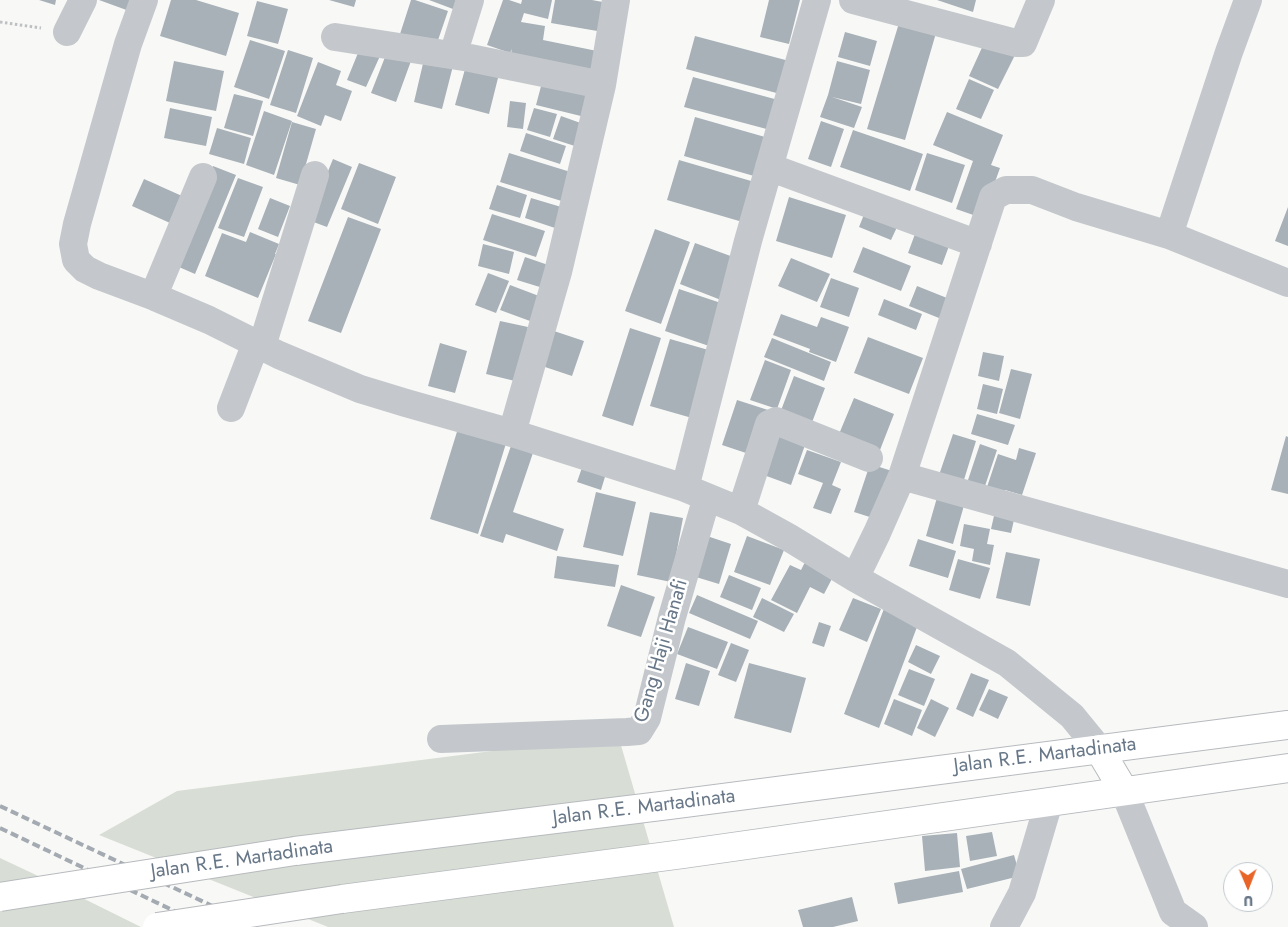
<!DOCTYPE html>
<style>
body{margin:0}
#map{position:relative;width:1288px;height:927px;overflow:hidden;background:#f8f9f6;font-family:Jost,sans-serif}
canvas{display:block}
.north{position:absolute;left:1223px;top:862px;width:50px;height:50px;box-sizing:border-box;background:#fff;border:1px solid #c2c9cf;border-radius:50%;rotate:179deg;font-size:14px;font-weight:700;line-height:20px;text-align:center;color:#677788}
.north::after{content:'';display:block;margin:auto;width:18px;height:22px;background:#e86427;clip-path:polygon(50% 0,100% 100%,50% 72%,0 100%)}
</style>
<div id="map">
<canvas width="1288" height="927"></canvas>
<div class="north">U</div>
</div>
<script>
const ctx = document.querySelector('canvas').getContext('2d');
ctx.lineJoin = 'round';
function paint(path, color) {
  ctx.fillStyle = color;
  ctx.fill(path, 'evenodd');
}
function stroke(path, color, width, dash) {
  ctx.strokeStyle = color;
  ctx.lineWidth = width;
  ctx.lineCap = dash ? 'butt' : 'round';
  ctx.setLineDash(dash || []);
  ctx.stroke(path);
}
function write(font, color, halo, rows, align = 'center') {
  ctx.font = font + ' Jost,sans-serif';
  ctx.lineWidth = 5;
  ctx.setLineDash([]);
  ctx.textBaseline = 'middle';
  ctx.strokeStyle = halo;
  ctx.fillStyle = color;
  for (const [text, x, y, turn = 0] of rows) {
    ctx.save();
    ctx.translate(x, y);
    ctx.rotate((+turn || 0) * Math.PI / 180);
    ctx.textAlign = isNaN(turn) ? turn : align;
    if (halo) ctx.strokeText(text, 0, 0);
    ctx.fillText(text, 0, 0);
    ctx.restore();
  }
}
paint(new Path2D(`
 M618,735L674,927H328L99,835L177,791Z
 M0,858L34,874L141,927H0Z`), '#d8ded5');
paint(new Path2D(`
 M39,0H56L55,5Z
 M99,0H137L132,12Z
 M171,0H196L239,13L226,56L160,36Z
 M329,0H356L354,7Z
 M411,0H415L448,11L436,46L400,34Z
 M429,0H456L453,9Z
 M503,0H509L521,4L522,0H552L548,19L524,13L521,22L545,26L543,40L602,52L597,76L510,57L512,49L510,53L487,45Z
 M555,0H592L608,3L603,32L551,23Z
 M769,0H800L789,44L760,37Z
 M937,0H976L973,12Z
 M257,1L288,9L278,44L247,36Z
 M899,23L936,33L905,140L867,129Z
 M845,32L877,41L870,66L838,57Z
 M695,36L793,62L784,95L686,69Z
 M250,40L285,51L269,99L234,87Z
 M985,41L1015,55L998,89L969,76Z
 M360,48L380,56L366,87L347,80Z
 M288,50L313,58L296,113L270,105Z
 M387,52L411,61L396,102L371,93Z
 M425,55L454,62L442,109L414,102Z
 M174,61L224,71L216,111L166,101Z
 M837,61L870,70L861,104L832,97L862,107L854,128L820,117L828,95Z
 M318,62L341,71L336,85L352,91L341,121L325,115L321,126L297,116Z
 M467,62L500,70L489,114L455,105Z
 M544,75L596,88L589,118L536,105Z
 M693,77L782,101L774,131L684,107Z
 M969,79L994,90L981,119L956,109Z
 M234,94L263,101L253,136L224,128Z
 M510,101L526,103L523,129L507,127Z
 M170,108L212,117L206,146L164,138Z
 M534,108L557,114L550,137L527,130Z
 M264,111L292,121L274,175L246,165Z
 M947,112L1003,135L991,165L1000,168L982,218L956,209L973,161L933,145Z
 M561,116L589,126L581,148L553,139Z
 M695,117L772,139L761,178L684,156Z
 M821,121L844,129L831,167L808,159Z
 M292,122L316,129L300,185L276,178Z
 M217,128L251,138L244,164L209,154Z
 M853,130L923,154L910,191L840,167Z
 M526,133L566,146L560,164L520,151Z
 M509,153L577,174L568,203L500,182Z
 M927,153L965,165L952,203L915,190Z
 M333,159L352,167L327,227L308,220Z
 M679,160L758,183L746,223L667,200Z
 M359,163L396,177L378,224L341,209Z
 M213,166L236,175L195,274L172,264Z
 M238,178L263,187L244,237L218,228Z
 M144,179L191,200L179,227L132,206Z
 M497,185L527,195L520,218L489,209Z
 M789,197L846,215L832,258L776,241Z
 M270,198L290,206L278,237L258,229Z
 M531,198L568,209L561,230L525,218Z
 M1288,207V246L1275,241Z
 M865,212L898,225L891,240L859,227Z
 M492,214L545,231L536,257L483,240Z
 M348,217L381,229L341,333L308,321Z
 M655,229L690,242L661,324L625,311Z
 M250,232L279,244L275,254H276L258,298L205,276L222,233L246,242Z
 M915,234L949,246L942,265L908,253Z
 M695,243L736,258L721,300L680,284Z
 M483,244L514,252L509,274L478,266Z
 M863,247L911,266L901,291L853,272Z
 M525,257L551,266L543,288L517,280Z
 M791,258L830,274L817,302L778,286Z
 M488,273L509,281L496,313L475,305Z
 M831,278L859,288L849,317L820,307Z
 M510,285L539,296L530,321L500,310Z
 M917,286L952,300L944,320L909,306Z
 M679,289L724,304L709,346L665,331Z
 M884,299L922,314L916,330L878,315Z
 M781,314L817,327L821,317L849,327L836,362L809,352L810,349L773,335Z
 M500,321L528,327L515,381L486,374Z
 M630,328L661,338L633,426L602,416Z
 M554,331L584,341L572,376L542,366Z
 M868,337L923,358L909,394L854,373Z
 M772,338L831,362L824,381L764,357Z
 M670,339L712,351L692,418L650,406Z
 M440,343L467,351L455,393L428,386Z
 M983,352L1004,356L999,381L978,376Z
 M765,360L791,370L777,409L750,400Z
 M1011,369L1032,374L1020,419L999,413Z
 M794,376L825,388L811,425L780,413Z
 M983,384L1003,389L997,414L977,409Z
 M854,398L894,414L880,450L839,434Z
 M737,400L768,410L752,455L722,445Z
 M977,414L1015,425L1008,445L971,434Z
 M460,422L508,437L478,534L430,519Z
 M775,434L805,445L791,485L761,474Z
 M953,434L976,441L963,483L939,475Z
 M1286,436L1288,437V494L1271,490Z
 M514,437L536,444L513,512L564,529L557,551L506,534L503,543L480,536Z
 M980,444L997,450L984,489L967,483Z
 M1019,448L1036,453L1022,495L1005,490L1003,496L986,490L998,454L1016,460Z
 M807,450L841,462L832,485L841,489L831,514L813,508L823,483L798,474Z
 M585,459L608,467L601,490L577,482Z
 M870,464L892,471L876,519L854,512Z
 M596,492L636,502L623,556L583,547Z
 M938,494L965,502L953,544L926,536Z
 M996,507L1016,511L1011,533L991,529Z
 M650,512L683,518L671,582L637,575Z
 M964,524L990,529L987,544L994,545L990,565L972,561L974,549L960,546Z
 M698,533L731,544L719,584L686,574Z
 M747,536L784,550L770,585L734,572Z
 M918,539L956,551L948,578L909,566Z
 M1006,552L1040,559L1030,606L996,598Z
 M557,556L619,565L615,587L554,578Z
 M808,556L836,571L824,594L810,587L797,613L771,600L790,565L801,570Z
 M958,559L990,568L980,599L949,590Z
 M729,575L761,588L752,610L720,597Z
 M621,585L655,597L641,637L607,626Z
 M697,595L758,621L750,639L689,613Z
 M762,598L794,614L784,632L753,617Z
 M853,598L881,609L867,642L839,630Z
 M885,606L920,619L879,728L844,714Z
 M819,622L831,626L824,647L812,643Z
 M688,627L728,642L717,669L677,654Z
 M731,643L749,650L736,682L718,675Z
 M916,645L940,656L931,674L908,662Z
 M686,663L710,671L699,706L675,699Z
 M749,663L806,678L791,733L734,718Z
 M909,669L935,679L924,706L898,695Z
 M971,673L989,680L973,717L956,709Z
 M989,689L1008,697L998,719L979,710Z
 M894,699L922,710L912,736L884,724Z
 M931,699L949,708L935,737L917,728Z
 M992,832L997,856L970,861L966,836Z
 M957,833L960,867L925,871L922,836Z
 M1014,855L1020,876L967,889L961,869Z
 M959,871L963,892L898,904L894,883Z
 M852,897L858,921L833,927H803L798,910Z`), '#a8b1b8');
const highway = new Path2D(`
 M1099,749L1124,791
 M295,851L669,805L1288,725
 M342,899L683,854L1288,768`);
stroke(highway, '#b7babe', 30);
stroke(new Path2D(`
 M0,22L41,28`), '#bec0c3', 3, [2.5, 2.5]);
stroke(new Path2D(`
 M144,0L128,44L77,224L73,244L76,260L85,269L99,276L155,297L209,320L279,355L360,389L406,403L512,433L685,488L741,511L788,537L855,578L1007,663L1072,716L1099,749
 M853,0L1016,43H1023L1041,0
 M67,32L83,0
 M335,37L470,58L602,85
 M453,55L470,0
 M769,167L978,244
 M1169,235L1229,52L1248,0
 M155,297L158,285L203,177
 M262,346L315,175
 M231,408L256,343
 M512,433L558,272L602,85L616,0
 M902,476L1288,584
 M685,488L748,241L817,0
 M741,511L769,424L776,421L869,458
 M855,578L877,533L902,476L993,197L1006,190H1032L1076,207L1169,235L1288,283
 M441,739L627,732L639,731L647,718L672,617L707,497
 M1124,791L1173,912L1194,927
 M1004,927L1022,893L1049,802`), '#c4c8cc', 28);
stroke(highway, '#fff', 28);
stroke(new Path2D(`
 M0,806L257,927
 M0,828L208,927`), '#a4aab1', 4, [8, 4]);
const highwayBridge = new Path2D(`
 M0,897L295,851
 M157,927L342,899`);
stroke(highwayBridge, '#b7babe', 30, []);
stroke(highwayBridge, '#fff', 28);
write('20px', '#677788', '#fff', [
 ["Gang Haji Hanafi",662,651,-74],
 ["Jalan R.E. Martadinata",1045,756,-7],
 ["Jalan R.E. Martadinata",644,808,-7],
 ["Jalan R.E. Martadinata",242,860,-8]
]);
</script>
